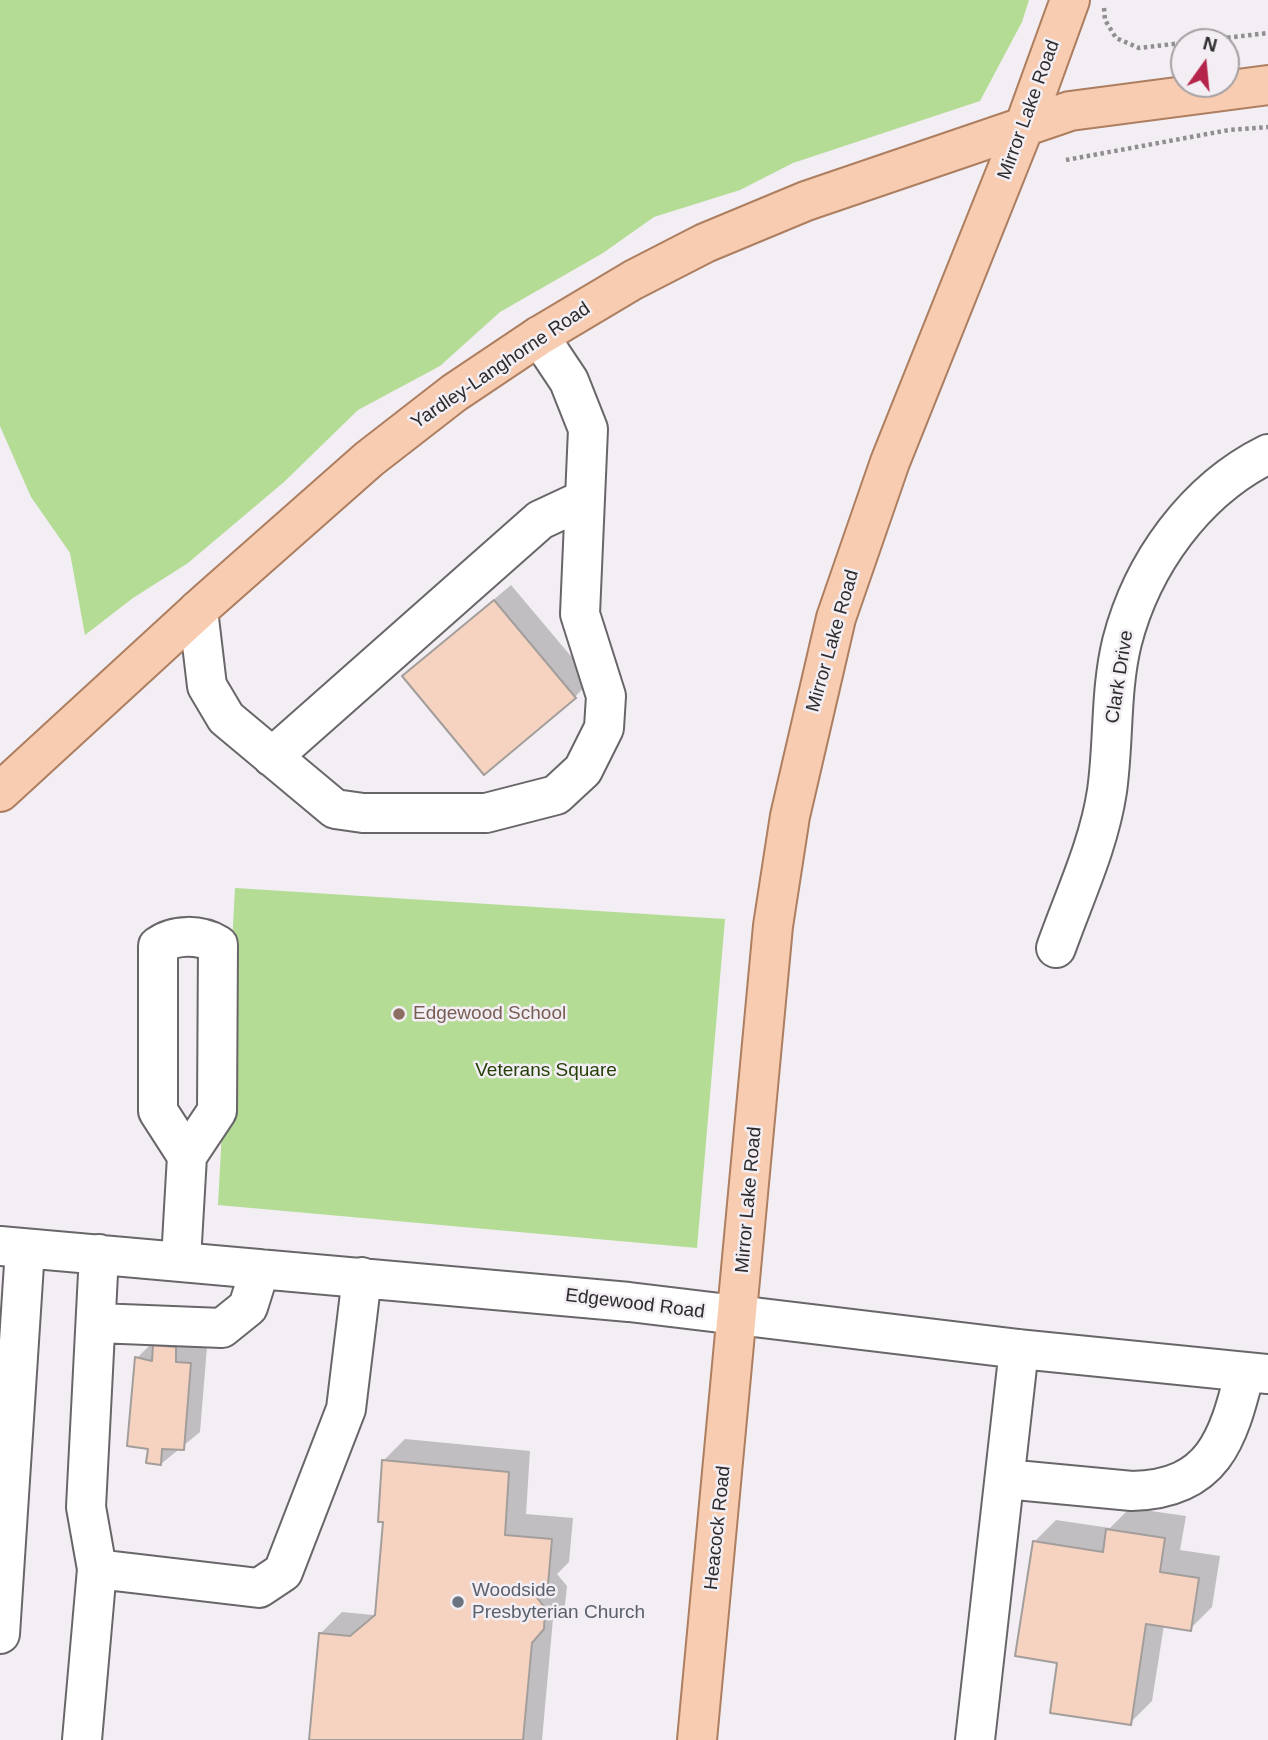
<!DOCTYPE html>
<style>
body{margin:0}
#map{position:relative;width:1268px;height:1740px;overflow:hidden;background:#f2eef3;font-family:Helvetica,sans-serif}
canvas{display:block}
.north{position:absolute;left:1170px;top:28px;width:70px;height:70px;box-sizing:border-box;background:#f2eef3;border:2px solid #a4a0a4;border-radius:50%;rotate:15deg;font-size:19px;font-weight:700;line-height:28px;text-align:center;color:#2e2c2e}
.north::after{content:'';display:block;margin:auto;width:24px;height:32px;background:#b5244b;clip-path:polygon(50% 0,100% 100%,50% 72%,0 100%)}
</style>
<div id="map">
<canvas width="1268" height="1740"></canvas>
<div class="north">N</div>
</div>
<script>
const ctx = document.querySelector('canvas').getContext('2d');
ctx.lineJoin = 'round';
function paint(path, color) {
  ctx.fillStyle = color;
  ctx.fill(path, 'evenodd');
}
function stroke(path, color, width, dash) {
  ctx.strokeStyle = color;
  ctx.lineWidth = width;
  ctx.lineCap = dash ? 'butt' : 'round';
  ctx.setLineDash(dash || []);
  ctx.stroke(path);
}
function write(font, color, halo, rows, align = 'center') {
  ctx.font = font + ' Helvetica,sans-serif';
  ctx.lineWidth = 5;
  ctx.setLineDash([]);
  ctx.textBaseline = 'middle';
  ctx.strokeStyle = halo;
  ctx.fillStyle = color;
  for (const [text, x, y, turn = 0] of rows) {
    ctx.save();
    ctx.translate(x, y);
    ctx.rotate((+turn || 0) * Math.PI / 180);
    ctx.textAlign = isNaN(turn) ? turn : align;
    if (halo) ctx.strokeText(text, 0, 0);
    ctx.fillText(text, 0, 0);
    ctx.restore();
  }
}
paint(new Path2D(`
 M0,0H1029L1022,22L980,101L793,163L740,190L654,217L603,253L500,312L440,366L358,410L284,482L188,563L133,598L85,635L70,553L31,497L0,426Z
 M235,888L725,919L697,1248L218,1205Z`), '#b4dc95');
paint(new Path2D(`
 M511,585L591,680L575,697L404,676Z
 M153,1342L207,1347L200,1432L161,1464L149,1447L137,1358Z
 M405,1439L530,1451L526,1514L573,1518L569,1562L557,1574L567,1586L565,1605L553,1619L542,1740H310L320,1634L342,1612L373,1615L377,1612L385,1521L383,1461Z
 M1130,1508L1186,1516L1180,1550L1220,1556L1212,1607L1190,1629L1164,1625L1152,1701L1130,1723L1034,1542L1056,1520L1110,1528Z`), '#0003');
const building = new Path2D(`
 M494,600L576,698L484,775L402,676Z
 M153,1345L176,1347V1362L191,1363L184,1450L162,1449L161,1465L146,1463L148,1449L127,1446L135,1357L152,1361Z
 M382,1460L509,1472L505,1535L552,1539L548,1585L535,1595L545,1608L544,1629L532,1643L523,1740H309L319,1633L350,1636L375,1615L383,1522H378Z
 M1106,1529L1165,1538L1160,1572L1199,1578L1191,1631L1146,1624L1131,1725L1050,1713L1057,1663L1015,1656L1033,1541L1103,1552Z`);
paint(building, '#f5d3c0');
stroke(building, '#a39e9b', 2);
const minor = new Path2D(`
 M198,610L207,686L226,718L335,809L363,813H486L556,795L583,770L604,728L606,696L580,614L588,429L569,381L539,336
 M272,757L540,520L585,499
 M1056,948C1074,897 1099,845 1107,791C1114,742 1110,691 1122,642C1142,564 1195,490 1268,454
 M0,1246L629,1302L1019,1349L1268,1374
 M181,1260L187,1156L158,1111V946C174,934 200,934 218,945L217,1111L187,1156
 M97,1323L222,1328L248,1307L260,1269
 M1005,1479L1132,1491C1214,1489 1228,1439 1245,1372
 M97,1569L86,1507L99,1254
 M0,1634L25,1249
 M82,1740L97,1569L259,1588L283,1572L346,1409L362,1277
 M975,1740L1019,1349`);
const major = new Path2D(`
 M0,792L207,602L369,459L454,393L539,336L633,280L705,243L806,201L1070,111L1268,85
 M697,1740L773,926L790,816L836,618L890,462L1024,127L1070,0`);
stroke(minor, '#69666a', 42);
stroke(major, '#ad7e60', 42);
stroke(new Path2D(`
 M1104,8L1105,20L1116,38L1139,48L1268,33
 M1066,160L1229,130L1268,127`), '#918e91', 4.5, [3.5, 3.5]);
stroke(minor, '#fff', 38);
stroke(major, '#f7ccb0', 38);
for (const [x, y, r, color] of [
 [399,1014,7,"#8d6e63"],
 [458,1602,7,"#6b7280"]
]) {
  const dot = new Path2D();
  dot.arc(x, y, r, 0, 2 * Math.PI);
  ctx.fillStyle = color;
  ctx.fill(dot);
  stroke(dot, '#f2eef3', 2.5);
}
write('19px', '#2e2c2e', '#f2eef3', [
 ["Mirror Lake Road",1029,110,-70],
 ["Yardley-Langhorne Road",501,366,-34],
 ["Mirror Lake Road",833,641,-74],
 ["Clark Drive",1120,677,-81],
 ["Mirror Lake Road",749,1200,-85],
 ["Edgewood Road",635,1304,7],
 ["Heacock Road",718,1528,-84]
]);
write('19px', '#785e54', '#f2eef3', [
 ["Edgewood School",413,1014]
], 'left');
write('19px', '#254007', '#f2eef3', [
 ["Veterans Square",546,1071]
]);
write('19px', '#5b616d', '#f2eef3', [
 ["Woodside",472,1591],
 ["Presbyterian Church",472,1613]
], 'left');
</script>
